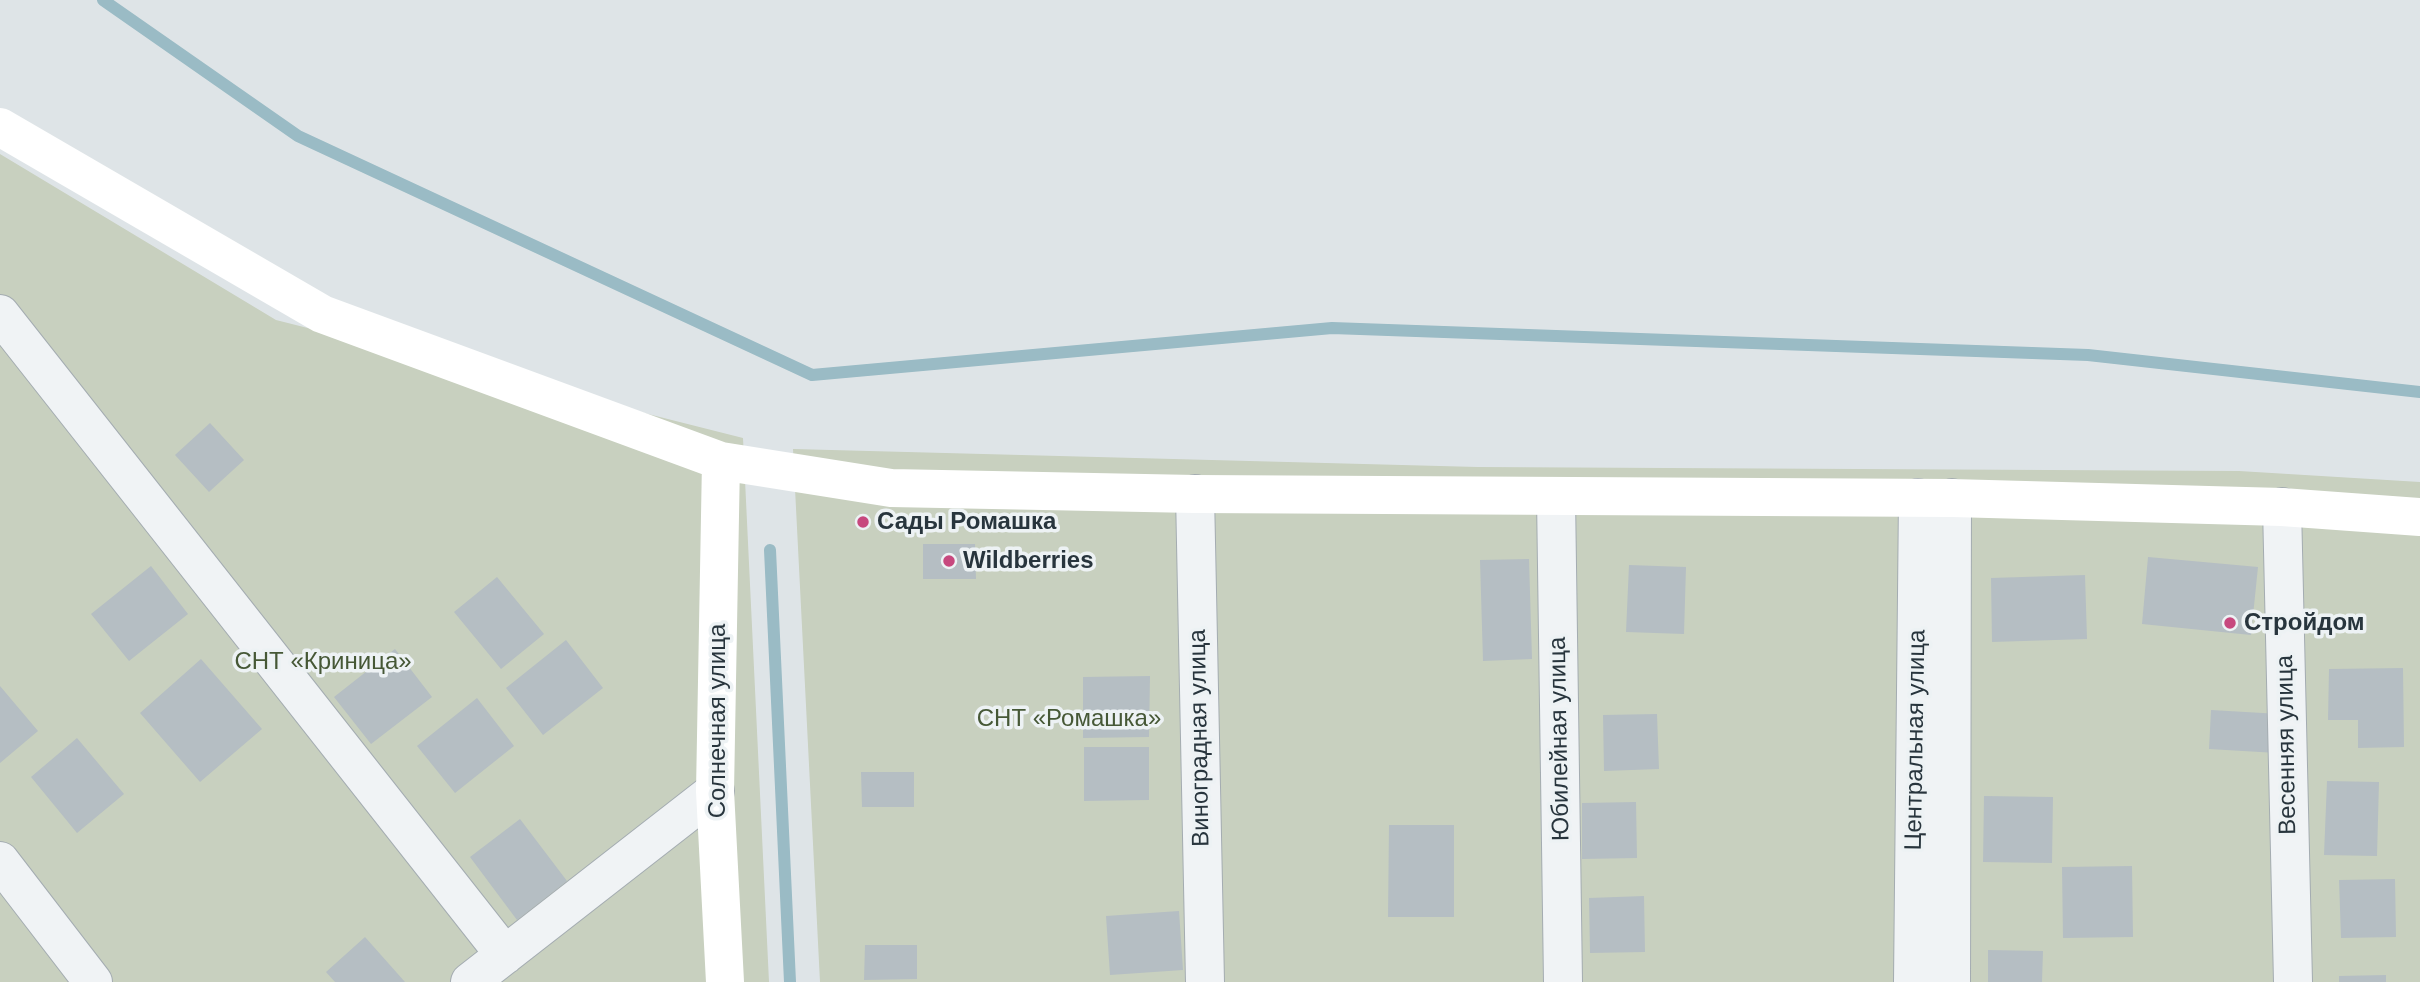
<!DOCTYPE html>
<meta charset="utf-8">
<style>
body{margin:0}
canvas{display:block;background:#dee4e7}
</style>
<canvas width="2420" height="982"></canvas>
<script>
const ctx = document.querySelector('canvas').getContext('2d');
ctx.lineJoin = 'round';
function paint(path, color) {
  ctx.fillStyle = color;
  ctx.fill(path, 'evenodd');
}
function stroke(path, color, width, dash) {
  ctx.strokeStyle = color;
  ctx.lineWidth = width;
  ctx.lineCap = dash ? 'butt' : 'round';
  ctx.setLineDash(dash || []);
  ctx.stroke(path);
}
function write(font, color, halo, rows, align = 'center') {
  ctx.font = font + ' Arial,sans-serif';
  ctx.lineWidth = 7;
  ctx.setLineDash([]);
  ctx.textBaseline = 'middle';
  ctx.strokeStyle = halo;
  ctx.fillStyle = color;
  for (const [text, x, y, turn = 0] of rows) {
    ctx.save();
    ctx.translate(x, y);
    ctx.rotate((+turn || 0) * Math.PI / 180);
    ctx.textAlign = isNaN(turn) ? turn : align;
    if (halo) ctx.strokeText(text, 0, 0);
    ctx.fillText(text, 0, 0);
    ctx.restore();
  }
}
paint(new Path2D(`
 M0,154L276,320L743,438L769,982H0Z
 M793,449L1478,467L2239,471L2420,482V982H820Z`), '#c8d0bf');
stroke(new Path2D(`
 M103,0L298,136L812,375L1332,328L2088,355L2420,392
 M770,550L790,982`), '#9abbc5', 12);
paint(new Path2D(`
 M210,423L244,460L209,492L175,455Z
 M923,544H975L976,579H923Z
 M2148,557L2258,567L2251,635L2142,624Z
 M1529,559L1532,659L1483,661L1480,560Z
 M1629,565L1686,567L1684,634L1626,632Z
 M151,566L188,614L129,661L91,614Z
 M2085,575L2087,639L1992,642L1991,578Z
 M497,577L544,634L501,669L454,612Z
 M566,640L603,688L543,735L506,688Z
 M395,649L432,697L371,744L334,697Z
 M201,659L262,729L200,782L140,713Z
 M2403,668L2404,747L2358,748V720H2328L2329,669Z
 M1150,676L1149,737L1083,738V677Z
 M0,686L38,731L0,763Z
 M477,698L514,746L455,793L417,746Z
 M2211,710L2280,714L2277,753L2209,749Z
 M1657,714L1659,769L1604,771L1603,715Z
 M77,738L124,794L77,833L31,777Z
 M1084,747H1149V800L1084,801Z
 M861,772H914V807H862Z
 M2327,781L2379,782L2377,856L2324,855Z
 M1984,796L2053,797L2052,863L1983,862Z
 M1636,802L1637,858L1582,859V803Z
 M520,819L567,881L517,920L470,857Z
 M1389,825H1454V917H1388Z
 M2132,866L2133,937L2063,938L2062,867Z
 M2395,879L2396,937L2341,938L2339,880Z
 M1644,896L1645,952L1590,953L1589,898Z
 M1179,911L1183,970L1110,975L1106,916Z
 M365,937L405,982H335L326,972Z
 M865,945H917V979L864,980Z
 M1988,950L2043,951L2042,982H1988Z
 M2386,975V982H2339V976Z`), '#b5bec3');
const street = new Path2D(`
 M0,314L505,955
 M1195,494L1205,982
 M1556,497L1563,982
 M2282,507L2293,982
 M0,861L93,982
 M470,982L715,791
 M1913,982L1918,498
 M1951,982L1952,498`);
stroke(street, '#a4acb1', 40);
stroke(street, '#f0f3f5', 38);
stroke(new Path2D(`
 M0,127L322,314L721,461L891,488L1195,494L1952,498L2282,507L2420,517
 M721,461L715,791L725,982`), '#fff', 38);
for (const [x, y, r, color] of [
 [863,522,7,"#c7487e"],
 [949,561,7,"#c7487e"],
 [2230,623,7,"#c7487e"]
]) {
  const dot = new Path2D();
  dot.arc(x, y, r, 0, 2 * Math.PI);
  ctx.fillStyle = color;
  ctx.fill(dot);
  stroke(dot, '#edf2f4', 2.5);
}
write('bold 24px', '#28353d', '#edf2f4', [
 ["Сады Ромашка",877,522],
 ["Wildberries",963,561],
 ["Стройдом",2244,623]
], 'left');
write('24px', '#465836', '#edf2f4', [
 ["СНТ «Криница»",323,662],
 ["СНТ «Ромашка»",1069,719]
]);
write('24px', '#28353d', '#edf2f4', [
 ["Солнечная улица",718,721,-90],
 ["Виноградная улица",1200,738,-91],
 ["Юбилейная улица",1560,739,-91],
 ["Центральная улица",1916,740,-89],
 ["Весенняя улица",2287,745,-91]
]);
</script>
